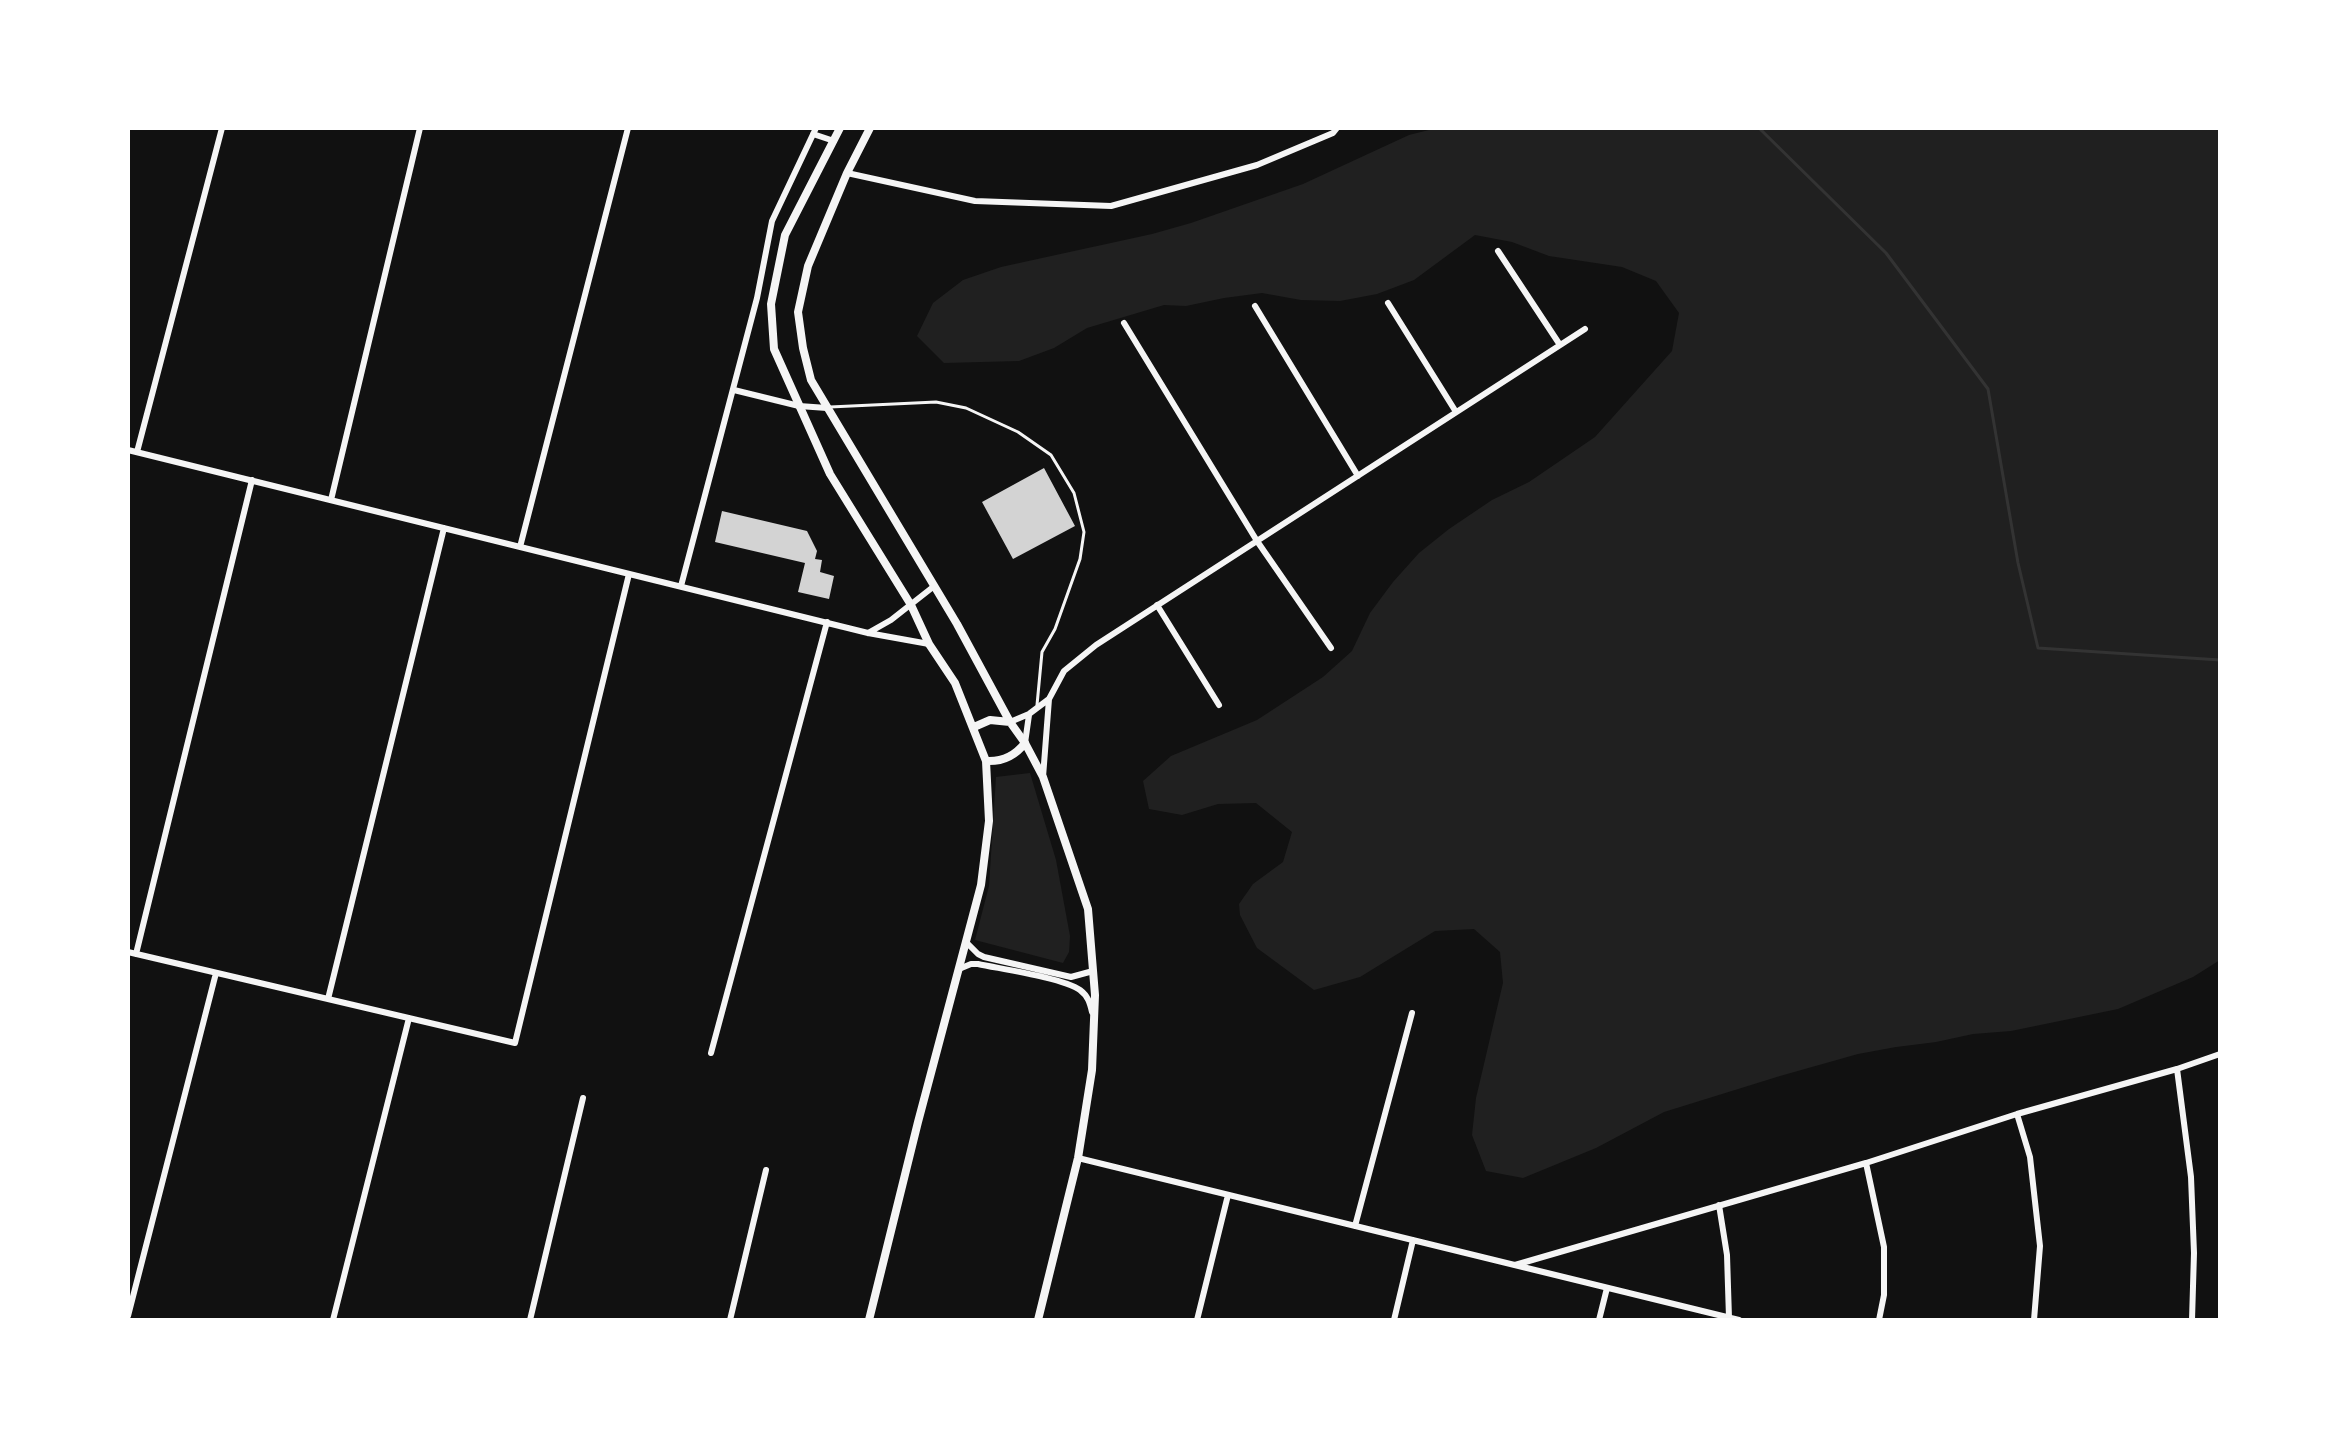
<!DOCTYPE html>
<style>
body{margin:0}
#map{position:relative;width:2348px;height:1448px;overflow:hidden;background:#111;font-family:"IBM Plex Serif",serif}
canvas{display:block}
.frame{position:absolute;inset:0;border:130px solid #fff;pointer-events:none}
</style>
<div id="map">
<canvas width="2348" height="1448"></canvas>
<div class="frame"></div>
</div>
<script>
const ctx = document.querySelector('canvas').getContext('2d');
ctx.lineJoin = 'round';
function paint(path, color) {
  ctx.fillStyle = color;
  ctx.fill(path, 'evenodd');
}
function stroke(path, color, width, dash) {
  ctx.strokeStyle = color;
  ctx.lineWidth = width;
  ctx.lineCap = dash ? 'butt' : 'round';
  ctx.setLineDash(dash || []);
  ctx.stroke(path);
}
paint(new Path2D(`
 M1437,128H2220V960L2193,977L2118,1009L2011,1031L1973,1034L1936,1042L1896,1047L1858,1054L1780,1076L1664,1112L1596,1148L1523,1178L1486,1171L1472,1135L1476,1098L1503,983L1500,952L1474,929L1435,931L1360,977L1314,990L1257,948L1240,915L1239,904L1253,884L1283,862L1292,832L1256,803L1218,804L1182,815L1149,809L1143,781L1171,756L1257,720L1323,677L1352,651L1370,613L1393,582L1419,553L1449,529L1492,500L1529,482L1595,437L1672,351L1679,313L1656,281L1622,267L1549,256L1512,242L1475,235L1414,280L1377,294L1340,301L1301,300L1262,293L1224,298L1186,306L1164,305L1087,328L1054,348L1019,361L944,363L917,336L933,303L963,280L1001,267L1152,234L1191,223L1303,184L1409,135Z
 M1030,773L1056,860L1070,936L1069,952L1063,963L975,940L989,886L996,777Z`), '#202020');
stroke(new Path2D(`
 M1759,128L1886,253L1988,389L2018,563L2038,648L2220,660`), '#333', 3);
paint(new Path2D(`
 M1044,468L1075,526L1013,559L982,502Z
 M722,511L807,531L817,551L815,559L822,560L820,572L834,576L829,599L798,592L805,563L715,542Z`), '#d3d3d3');
stroke(new Path2D(`
 M830,407L936,402L966,408L1018,432L1051,455L1074,493L1084,532L1080,559L1055,629L1042,652L1037,705`), '#f5f5f5', 3);
stroke(new Path2D(`
 M813,134L834,141
 M847,173L975,201L1111,206L1257,165L1333,133L1337,128
 M1498,251L1560,345
 M1388,303L1456,412
 M1255,306L1358,476
 M1124,323L1257,541L1331,648
 M734,390L799,406L827,408
 M128,450L868,633L929,644
 M137,452L222,128
 M331,500L420,128
 M520,547L628,128
 M681,586L757,298L772,221L816,128
 M1157,605L1219,705
 M868,633L891,620L933,587
 M1010,722L1029,714L1049,699L1064,671L1096,645L1585,329
 M1025,743L1029,715
 M1043,777L1049,699
 M966,942L978,954L984,957L1071,977L1093,971
 M128,952L515,1043L629,574
 M136,954L252,480
 M959,969L971,964H978C1001,969 1063,978 1080,990C1088,996 1090,1003 1092,1012
 M328,999L444,528
 M711,1053L827,622
 M2177,1069L2191,1177L2194,1253L2192,1320
 M2017,1114L2030,1157L2040,1246L2034,1320
 M1078,1158L1739,1320
 M1866,1163L1884,1247V1295L1879,1320
 M1719,1205L1727,1255L1729,1318
 M1355,1226L1412,1013
 M1515,1265L1866,1163L2017,1114L2177,1069L2220,1054
 M128,1316L216,973
 M333,1320L409,1018
 M530,1320L583,1098
 M730,1320L766,1170
 M1197,1320L1228,1195
 M1394,1320L1413,1240
 M1599,1320L1607,1288`), '#f5f5f5', 6);
stroke(new Path2D(`
 M840,128L785,235L771,304L774,349L830,474L911,605L929,644L955,683L986,761L989,821L981,885L918,1122L869,1320
 M870,128L847,173L808,266L798,312L803,348L811,380L957,624L1010,722L1025,743L1043,777L1088,909L1095,995L1092,1070L1078,1158L1038,1320
 M974,727L990,720L1010,722
 M986,761C1003,762 1015,756 1025,743`), '#f5f5f5', 8);
</script>
